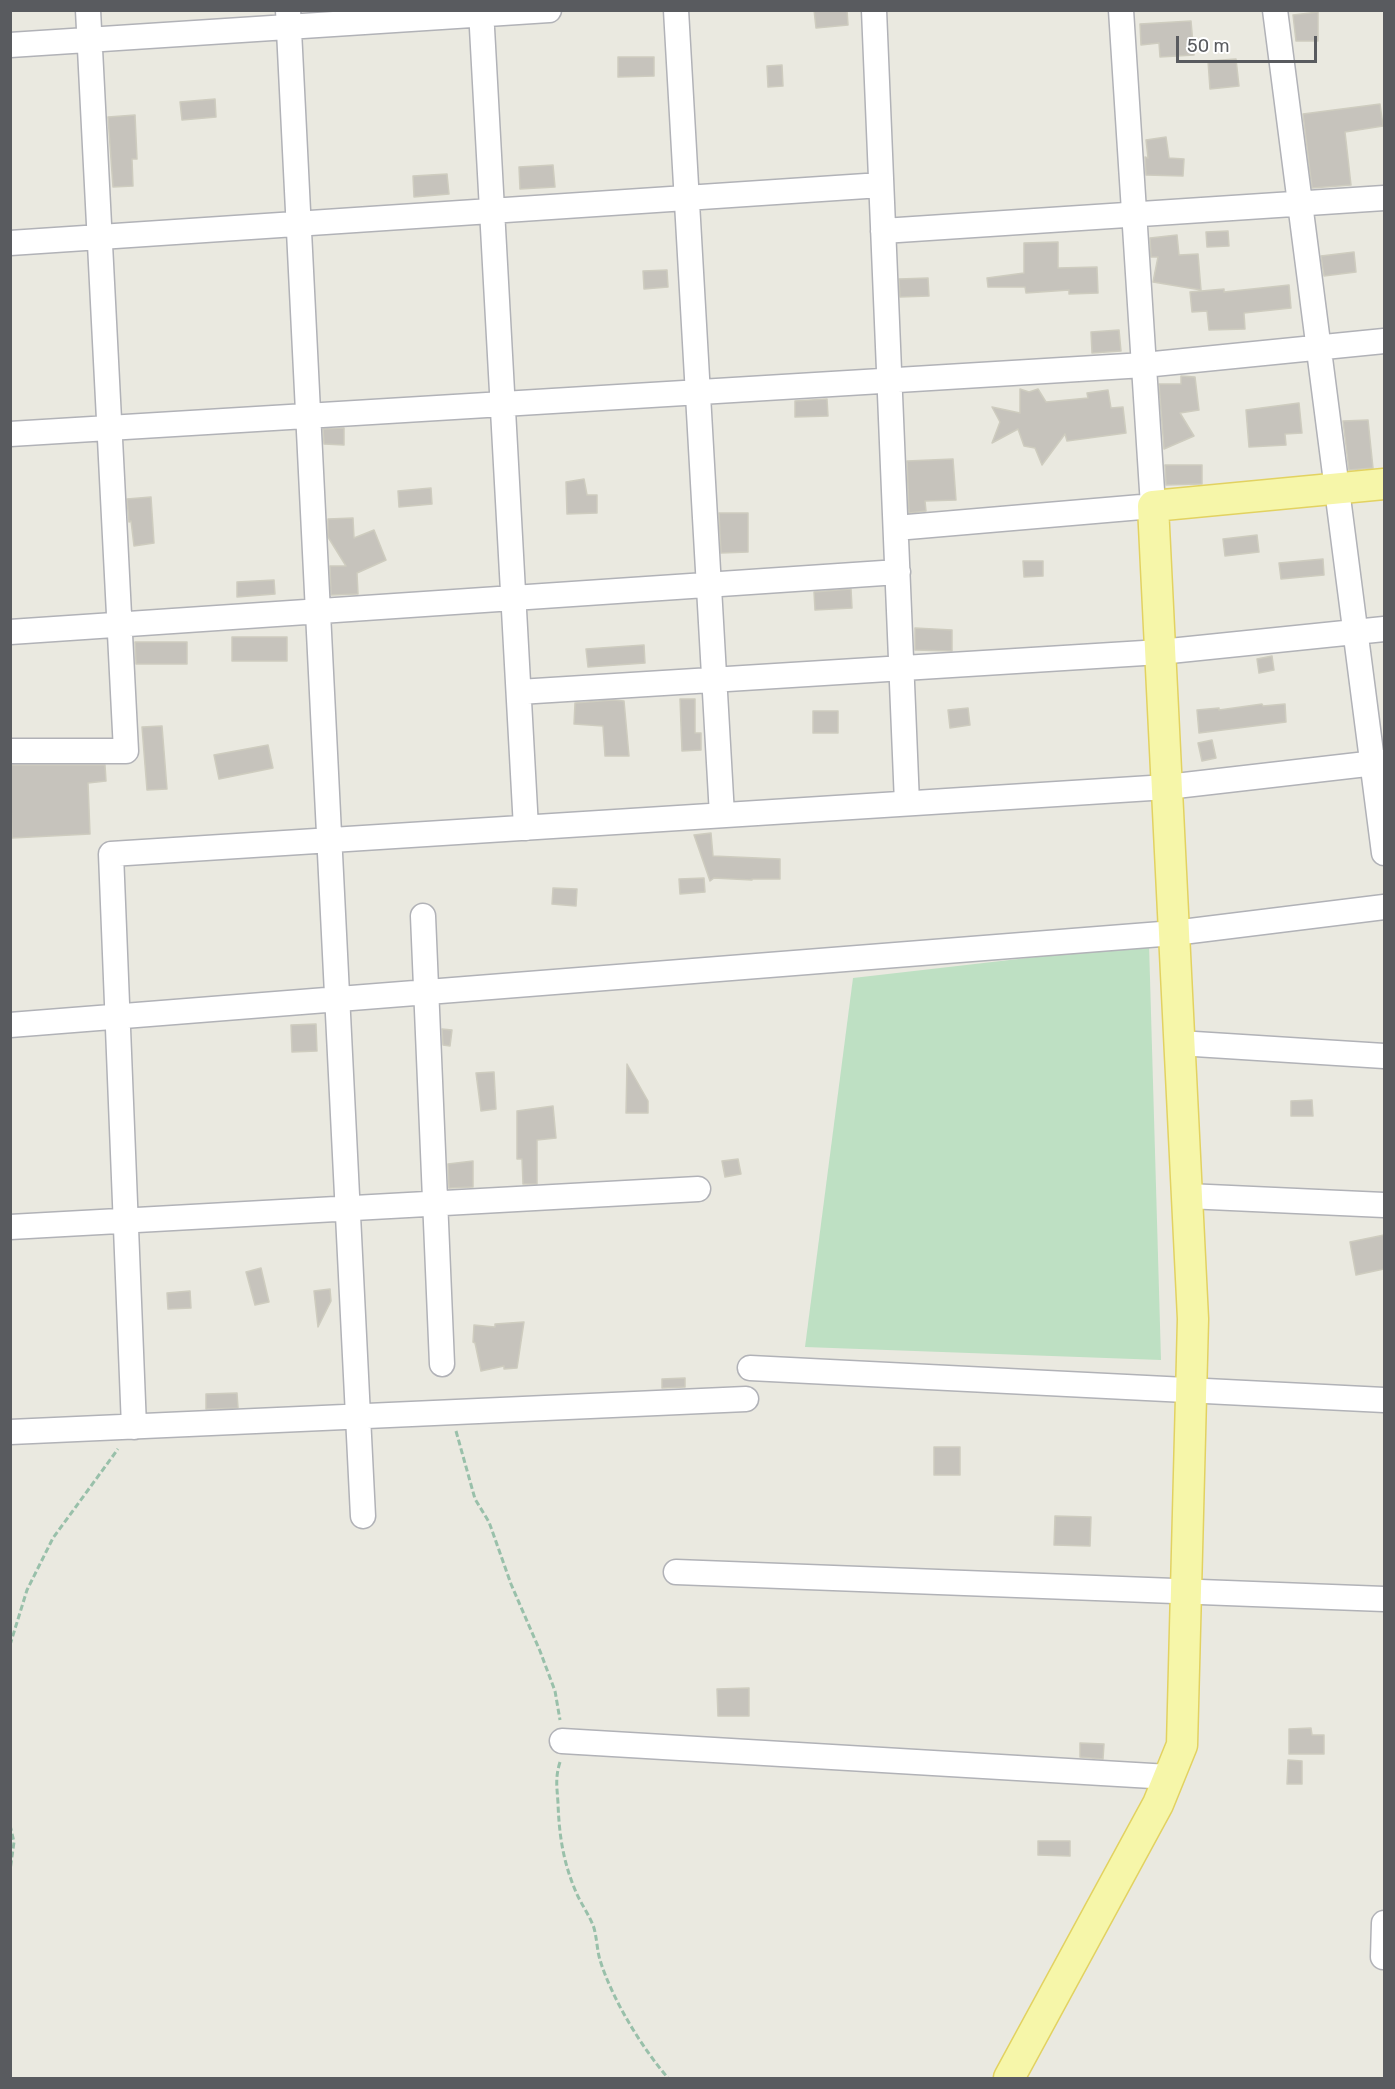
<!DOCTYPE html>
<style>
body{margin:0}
#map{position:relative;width:1395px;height:2089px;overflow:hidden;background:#eae9e0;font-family:Rubik,sans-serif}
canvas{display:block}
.frame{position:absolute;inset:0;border:12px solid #595b5f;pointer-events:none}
.scale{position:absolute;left:1176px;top:36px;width:141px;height:27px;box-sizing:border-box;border:3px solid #595b5f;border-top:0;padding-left:8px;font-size:18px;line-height:21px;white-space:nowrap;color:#595b5f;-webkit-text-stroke:4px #fff;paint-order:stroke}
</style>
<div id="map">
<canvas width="1395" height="2089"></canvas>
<div class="frame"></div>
<div class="scale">50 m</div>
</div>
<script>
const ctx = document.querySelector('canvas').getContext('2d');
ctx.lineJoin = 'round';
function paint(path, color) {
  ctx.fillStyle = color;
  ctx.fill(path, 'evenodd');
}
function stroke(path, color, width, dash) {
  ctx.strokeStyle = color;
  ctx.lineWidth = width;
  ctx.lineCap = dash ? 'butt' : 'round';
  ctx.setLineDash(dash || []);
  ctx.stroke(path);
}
paint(new Path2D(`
 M1149,944L1161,1360L805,1347L853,978Z`), '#bee0c3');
const building = new Path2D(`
 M814,10H847L848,25L816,28Z
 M1318,12V41H1296L1293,15Z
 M1191,21L1194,55L1160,57L1159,43L1141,45L1140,24Z
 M618,57H654V76L618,77Z
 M1236,59L1239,86L1210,89L1208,61Z
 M782,65L783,86L768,87L767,66Z
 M215,99L216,117L182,120L180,102Z
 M1380,104L1383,126L1345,132L1351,185L1312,188L1303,114Z
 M135,115L137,159H132L133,186L113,187L108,117Z
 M1166,137L1169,158L1184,159L1183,176L1146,175L1145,157L1148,158L1146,140Z
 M553,165L555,187L520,189L519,167Z
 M447,174L449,194L414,197L413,176Z
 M1228,231L1229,246L1207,247L1206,232Z
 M1177,235L1179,255L1198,254L1201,290L1153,282L1158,257H1151L1150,238Z
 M1058,242V268L1097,267L1098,293L1069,294V290L1026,293L1025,287H988L987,278L1024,273V243Z
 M1354,252L1356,272L1324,276L1321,256Z
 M667,270L668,287L644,289L643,271Z
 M928,278L929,296L900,297L899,279Z
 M1289,285L1291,308L1244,313L1245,329L1209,330L1207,311L1192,312L1190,292L1224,289V292Z
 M1119,330L1121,351L1092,353L1091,332Z
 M1181,376L1195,377L1199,410L1180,413L1194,436L1164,449L1159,384H1181Z
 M1020,389L1029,392L1038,389L1046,402L1088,398L1087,393L1108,390L1111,408L1123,407L1126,433L1067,441L1065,434L1042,465L1035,448L1024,446L1018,429L992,443L1000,422L992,407L1020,413Z
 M827,399L828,416L795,417V401Z
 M1299,403L1302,433L1285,434L1286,445L1249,447L1246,410Z
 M1368,420L1373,468L1349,470L1343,421Z
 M344,428V445L324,444L323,429Z
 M953,459L956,500L925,501L926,511L909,513L907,461Z
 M1165,465H1202V484L1166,485Z
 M584,479L587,495H597V513L567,514L566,482Z
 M431,488L432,504L399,507L398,491Z
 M151,497L154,543L134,546L131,521L129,522L127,499Z
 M719,513H748V552L721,553Z
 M353,518L354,538L374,530L386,560L357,573L358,594L331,595L330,566H346L328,537V519Z
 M1257,535L1259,552L1225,556L1223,539Z
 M1323,559L1324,575L1281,579L1279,563Z
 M1023,561H1043V576L1024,577Z
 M274,580L275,594L237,597V582Z
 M851,589L852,608L815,610L814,592Z
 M915,628L952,630V651L915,650Z
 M232,637H287V661H232Z
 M135,642H187V664H136Z
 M644,645L645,663L588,667L586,649Z
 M1272,656L1274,670L1259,673L1257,659Z
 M680,699H695V733H701V750L682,751Z
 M613,700L624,701L629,756H605L603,726L574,724L575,703Z
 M1262,704L1263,706L1285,704L1286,722L1199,733L1197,710L1219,708V710Z
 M968,708L970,725L950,728L948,710Z
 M813,711H838V733H813Z
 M162,726L167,789L147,790L142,727Z
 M1212,740L1216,758L1202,761L1198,743Z
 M268,745L273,768L219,779L214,755Z
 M10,765H105L106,781L88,783L90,834L12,838Z
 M711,833L713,856L780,859V879H752V880L714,878L710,881L694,835Z
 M704,878L705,892L680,894L679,879Z
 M553,888L577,889L576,906L552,904Z
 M316,1024L317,1051L292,1052L291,1025Z
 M442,1029L452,1030L450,1046L443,1045Z
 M627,1064L648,1101V1113H626Z
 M494,1072L496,1109L481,1111L476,1073Z
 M1312,1100L1313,1116H1291V1101Z
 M553,1106L556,1138L537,1140V1184H523L522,1159H517V1111Z
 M738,1159L741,1174L725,1177L722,1161Z
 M473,1161V1187L449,1188L448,1164Z
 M1384,1235V1269L1356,1275L1350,1242Z
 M261,1268L269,1302L255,1305L246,1272Z
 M330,1289L331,1301L318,1327L314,1291Z
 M190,1291L191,1308L168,1309L167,1293Z
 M524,1322L517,1368L504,1369V1366L481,1371L475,1343L473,1342L474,1325L495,1327V1324Z
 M685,1378V1387L662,1388V1379Z
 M237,1393L238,1408L206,1409V1394Z
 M934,1447H960V1475H934Z
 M1055,1516L1091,1517L1090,1546L1054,1545Z
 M749,1688V1716H718L717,1689Z
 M1311,1728L1312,1735H1324V1754H1289V1729Z
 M1080,1743L1104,1744L1103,1759L1080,1757Z
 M1288,1760L1302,1761V1784H1287Z
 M1038,1841H1070V1856L1038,1855Z`);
paint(building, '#c6c3bc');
stroke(building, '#ceccbf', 1.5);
const minor = new Path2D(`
 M288,10L363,1516
 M481,10L526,828
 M676,10L722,815
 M874,10L907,803
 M1275,10L1384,853
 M10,45L549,10
 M883,231L1384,198
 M10,243L881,185
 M10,434L1144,365L1384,341
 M896,528L1153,506L1121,10
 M10,632L898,572
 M519,692L1160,652L1384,629
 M10,751H126L88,10
 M423,916L442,1364
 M10,1025L1174,933L1384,907
 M1179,1043L1384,1056
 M1187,1196L1384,1205
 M10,1227L698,1189
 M750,1368L1384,1400
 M134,1427L111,854L1167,787L1384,762
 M10,1432L746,1399
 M676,1572L1384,1599
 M562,1741L1169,1777
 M1384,1923L1383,1957H1384`);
const major = new Path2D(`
 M1009,2078L1158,1804L1182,1745L1193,1319L1153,506L1384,484`);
stroke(minor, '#b1b2b7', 27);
stroke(major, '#e2d261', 33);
stroke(new Path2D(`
 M456,1431L475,1499L489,1522L511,1584L540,1651L555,1691L560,1720
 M10,1645L27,1590L53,1538L118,1449
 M560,1762C555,1778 557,1787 558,1803C559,1834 563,1862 576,1892C581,1904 590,1916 594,1928C597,1939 597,1950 600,1960C612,1999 642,2048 668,2078
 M10,1825L14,1842L10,1871`), '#99c0aa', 3, [6, 3]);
stroke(minor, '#fff', 24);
stroke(major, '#f6f6a9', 30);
</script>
